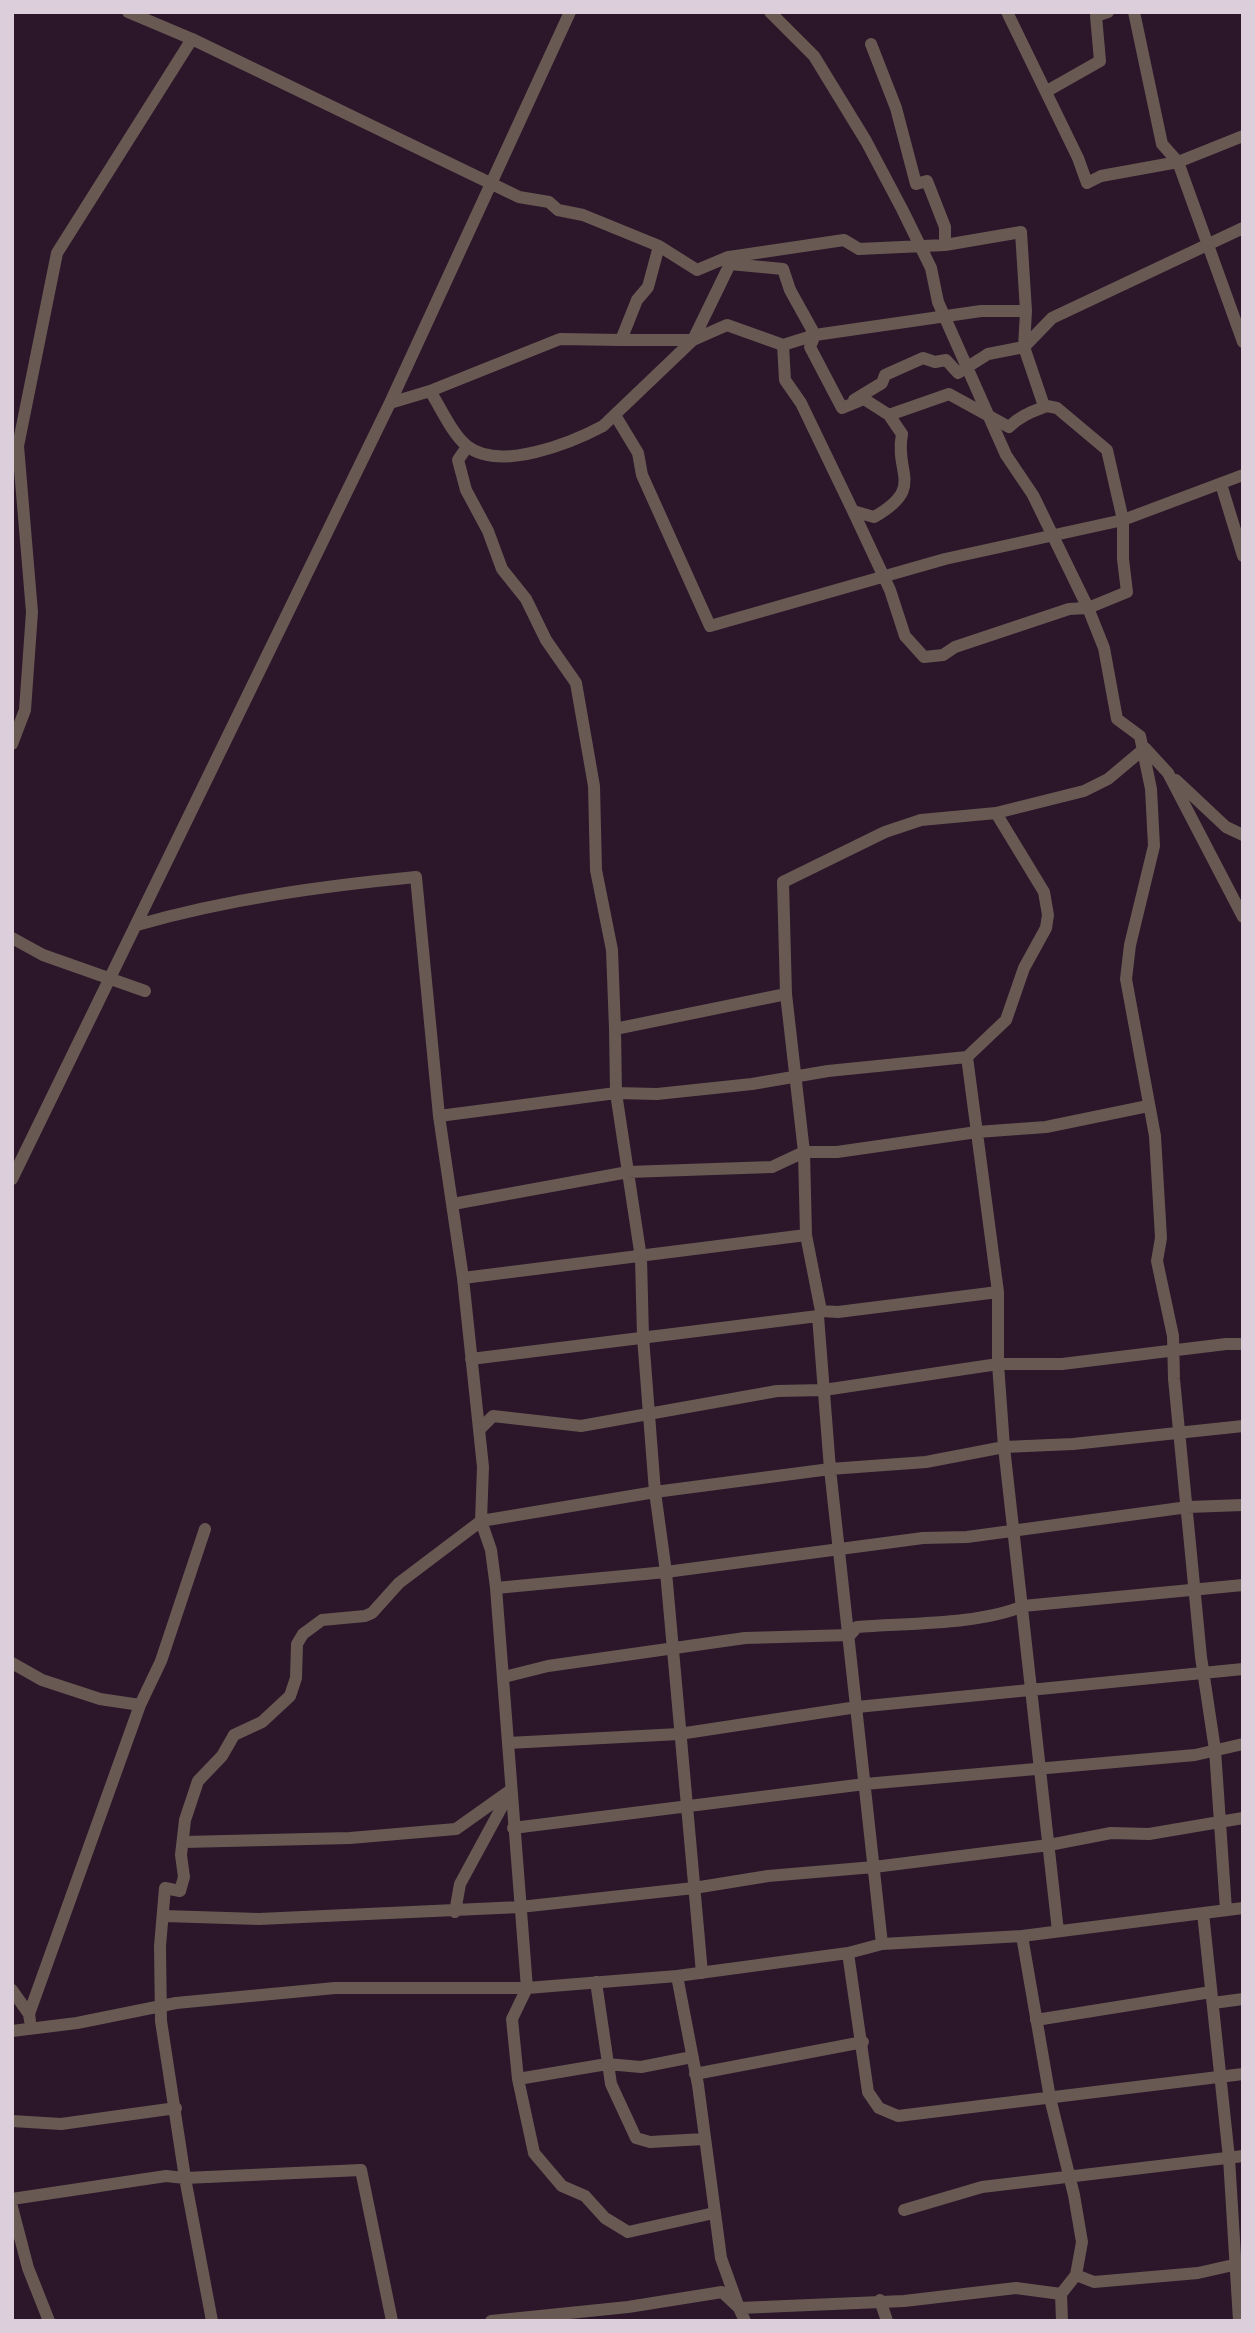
<!DOCTYPE html>
<style>
body{margin:0}
#map{position:relative;width:1255px;height:2333px;overflow:hidden;background:#2b162a;font-family:"Open Sans",sans-serif}
canvas{display:block}
.frame{position:absolute;inset:0;border:14px solid #ddcedb;pointer-events:none}
</style>
<div id="map">
<canvas width="1255" height="2333"></canvas>
<div class="frame"></div>
</div>
<script>
const ctx = document.querySelector('canvas').getContext('2d');
ctx.lineJoin = 'round';
function stroke(path, color, width, dash) {
  ctx.strokeStyle = color;
  ctx.lineWidth = width;
  ctx.lineCap = dash ? 'butt' : 'round';
  ctx.setLineDash(dash || []);
  ctx.stroke(path);
}
stroke(new Path2D(`
 M128,12L192,39L519,197L549,202L558,210L583,215L659,246L697,270L728,257L730,264L783,269L790,290L815,335L810,347L842,408L864,399L889,415L902,434C894,474 926,487 874,517L853,511L801,403L785,380L783,345
 M770,12L814,56L866,141L902,209L931,268L938,302L1006,455L1033,495L1088,608L1104,648L1117,719L1140,736L1151,789L1154,846L1130,945L1126,979L1155,1136L1161,1238L1157,1261L1173,1336L1174,1379L1201,1657L1215,1750L1226,1910
 M1007,12L1078,158L1087,183L1101,176L1178,162L1243,136
 M1134,12L1162,144L1178,162L1243,342
 M871,44L896,108L916,184L927,181L945,227V245L1021,232L1026,311L1024,347L1044,406
 M1047,91L1100,61L1096,16L1108,12
 M729,257L844,240L859,249L945,245
 M621,340H693L727,325L783,345L815,335L981,311H1026
 M430,391C441,408 452,434 467,446C500,472 571,443 603,426L693,340L730,264
 M854,400L882,383L885,375L923,358L935,362L946,360L958,373L988,354L1024,347L1052,318L1243,228
 M390,403L430,391L560,339L621,340L637,300L648,287L659,246
 M615,415L638,453L642,475L710,626L945,559L1123,520L1243,475
 M467,447L458,460L466,490L488,531L502,569L526,599L546,640L576,683L594,786L596,870L612,950L615,1029
 M1221,484L1243,556
 M853,511L890,590L905,636L924,657L943,655L955,647L1069,609L1088,608L1127,592L1123,559V520L1107,450L1057,408L1047,406C1032,412 1021,415 1009,427L949,394L889,415
 M12,744L25,710L32,612L18,446L57,253L192,39
 M1145,748L1168,773L1243,917
 M1176,780L1226,827L1243,835
 M137,925C228,899 322,886 416,877L439,1116
 M12,938L43,955L145,991
 M786,994L615,1029L616,1093L657,1094L752,1084L828,1071L967,1057
 M12,1179L390,403L570,12
 M453,1204L628,1172L772,1167L804,1152H837L977,1132L1046,1127L1148,1106
 M806,1235L804,1152L786,994L783,882L885,832L921,820L996,813L1084,791L1108,779L1145,748
 M463,1278L439,1116L616,1093L641,1258L643,1337L655,1492L666,1572L702,1973
 M998,1292V1364L1004,1447L1058,1931
 M821,1311L818,1316L830,1469L882,1944
 M471,1359L818,1316
 M479,1430L493,1416L581,1426L777,1391L824,1390L998,1364H1062L1226,1344H1243
 M496,1588L666,1572L923,1538L967,1537L1188,1507L1243,1505
 M12,1663L42,1680L100,1699L140,1705
 M504,1677L548,1666L745,1638L850,1635L857,1627C906,1623 979,1625 1023,1606L1243,1585
 M508,1743L679,1734L857,1707L1243,1669
 M513,1828L865,1784L1195,1755L1243,1744
 M184,1842L350,1838L456,1829L511,1790L460,1884L455,1912
 M1203,1913L1229,2158L1239,2321
 M164,1916L259,1919L520,1907L694,1888L768,1876L874,1867L1049,1845L1111,1833L1149,1834L1243,1818
 M1022,1936L1050,2098L1074,2195L1082,2242L1076,2275
 M848,1953L868,2092L879,2108L898,2116L1243,2074
 M677,1976L698,2085L721,2258L739,2308L904,2301L1016,2288L1061,2294
 M596,1982L611,2084L636,2138L650,2142L704,2139
 M12,1990L29,2014L30,2021
 M1213,2003L1243,1999
 M29,2014L140,1705L161,1661L205,1529
 M1036,2020L1211,1992
 M12,2031L77,2023L176,2003L335,1988H527L677,1976L848,1953L882,1944L1022,1936L1243,1908
 M695,2074L863,2042
 M518,2079L607,2064L641,2067L692,2057
 M12,2121L61,2124L176,2108
 M12,2199L166,2176L185,2178L361,2170L392,2321
 M12,2207L28,2268L49,2321
 M904,2210L982,2187L1243,2156
 M714,2213L628,2232L605,2218L585,2196L562,2186L534,2153L518,2079L512,2019L527,1988L496,1588L491,1550L481,1521L655,1492L830,1469L926,1462L1004,1447L1073,1444L1243,1426
 M880,2300L887,2321
 M212,2321L185,2178L161,2021L160,1946L165,1888L180,1891L184,1877L181,1855L185,1820L198,1781L222,1756L234,1735L262,1722L290,1696L296,1678L297,1644L303,1634L322,1620L365,1616L372,1613L399,1583L481,1521L483,1467L463,1278L806,1235L821,1311L838,1312L998,1292L967,1057L1006,1020L1024,968L1046,928L1048,915L1044,892L996,813
 M491,2321L628,2307L722,2292L739,2308L745,2321
 M1062,2321L1061,2294L1076,2275L1094,2282L1198,2273L1242,2263`), '#685953', 12);
</script>
